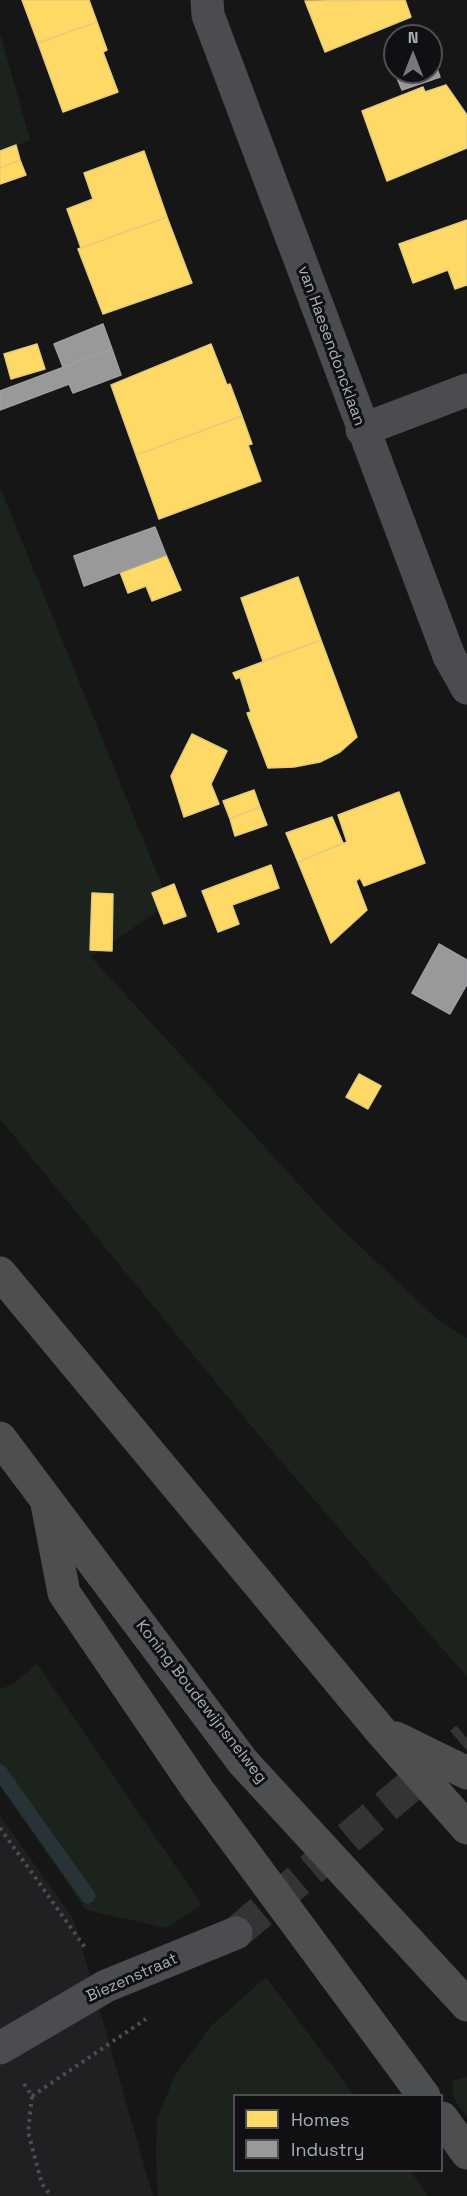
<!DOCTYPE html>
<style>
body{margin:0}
#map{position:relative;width:467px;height:2196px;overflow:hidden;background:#161616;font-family:"Space Grotesk",sans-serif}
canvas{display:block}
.legend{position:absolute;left:233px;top:2094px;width:210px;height:78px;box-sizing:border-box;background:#101012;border:2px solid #4c4f54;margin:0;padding:8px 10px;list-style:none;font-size:18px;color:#a6aeb8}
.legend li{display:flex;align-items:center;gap:12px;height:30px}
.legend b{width:30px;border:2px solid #4c4f54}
.north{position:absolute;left:383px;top:24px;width:60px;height:60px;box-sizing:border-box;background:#101012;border:2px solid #4c4f54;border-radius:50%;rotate:0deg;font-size:16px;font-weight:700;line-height:24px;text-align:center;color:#a6aeb8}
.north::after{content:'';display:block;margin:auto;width:21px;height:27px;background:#74797f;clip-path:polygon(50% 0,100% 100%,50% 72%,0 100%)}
</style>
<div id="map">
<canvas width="467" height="2196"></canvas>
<ul class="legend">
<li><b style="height:16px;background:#ffd966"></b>Homes</li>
<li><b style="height:16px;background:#999"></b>Industry</li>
</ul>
<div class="north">N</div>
</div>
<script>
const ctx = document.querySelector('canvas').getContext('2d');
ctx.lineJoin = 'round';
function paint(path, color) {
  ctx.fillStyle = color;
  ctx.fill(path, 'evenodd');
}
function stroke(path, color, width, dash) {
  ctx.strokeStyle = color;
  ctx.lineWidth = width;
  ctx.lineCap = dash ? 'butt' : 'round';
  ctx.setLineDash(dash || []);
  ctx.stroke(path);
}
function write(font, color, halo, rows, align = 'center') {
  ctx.font = font + ' "Space Grotesk",sans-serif';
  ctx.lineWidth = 6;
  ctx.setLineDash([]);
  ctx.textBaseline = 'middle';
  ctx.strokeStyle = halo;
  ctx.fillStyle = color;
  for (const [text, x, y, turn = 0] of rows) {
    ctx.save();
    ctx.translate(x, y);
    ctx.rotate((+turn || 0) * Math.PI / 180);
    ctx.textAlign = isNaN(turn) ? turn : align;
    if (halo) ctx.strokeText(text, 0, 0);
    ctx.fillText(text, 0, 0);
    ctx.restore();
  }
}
paint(new Path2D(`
 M0,1816L74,1920L153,2196H0Z`), '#202022');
paint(new Path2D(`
 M0,33L30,140L0,152Z
 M0,487L169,903L91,957L327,1215L436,1318L467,1338V1677L267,1445L0,1119Z
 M37,1664L202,1905L166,1928L86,1910L0,1786V1689L12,1685Z
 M266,1977L354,2095L234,2096V2170L410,2171L429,2196H158L156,2156L157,2120L174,2077L211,2026Z
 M467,2077V2117L453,2097V2081Z`), '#1c231c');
const homes = new Path2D(`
 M22,0H89L97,22L38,43Z
 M405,0L411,17L325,52L305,1Z
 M97,22L107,50L103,52L118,92L63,112L38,43Z
 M446,85L467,115V148L387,181L362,111L423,87L425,92Z
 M16,145L20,160L0,168V151Z
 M144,151L167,217L81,248L67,209L93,199L84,173Z
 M20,160L26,175L0,184V168Z
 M167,217L192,283L103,314L78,249Z
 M467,220V285L455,289L448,270L413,283L399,244Z
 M37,344L45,369L11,379L4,354Z
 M211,344L227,385L230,384L242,416L136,455L111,385Z
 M242,416L252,444L248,445L261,481L159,519L136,455Z
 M166,555L181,590L152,601L146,586L128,593L120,572Z
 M298,577L321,640L263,661L241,598Z
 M321,640L357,737L340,752L320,762L294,767L268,768L247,713L251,712L240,677L236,679L233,673Z
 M192,734L227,751L211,784L219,804L184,817L171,776Z
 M254,790L260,807L230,819L223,801Z
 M399,792L425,863L364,886L360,878L356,881L367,910L331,943L298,862L347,842L338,815Z
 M260,807L267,825L235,836L230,819Z
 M332,817L343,843L298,862L286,833Z
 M271,865L279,888L232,905L239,924L218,932L202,891Z
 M174,884L186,916L164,924L152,893Z
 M92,893L113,894L112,951L90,950Z
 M359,1074L381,1086L368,1109L346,1097Z`);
paint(homes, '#ffd966');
stroke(homes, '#e4cc7f', 1.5);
const industry = new Path2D(`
 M431,52L440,77L402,90L392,66L395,65V72H431Z
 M103,324L112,349L63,367L54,344Z
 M112,349L121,375L73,393L69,384L0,410V391Z
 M155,527L166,555L84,586L74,556Z
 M439,944L467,960V984L450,1014L412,993Z`);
paint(industry, '#999');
stroke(industry, '#9d9fa2', 1.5);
stroke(new Path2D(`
 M0,1772L88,1896`), '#283338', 15);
stroke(new Path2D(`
 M236,1933L467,1738`), '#333436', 33, [33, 16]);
stroke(new Path2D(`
 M0,1828L86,1949
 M24,2084L32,2096L28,2132L42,2184L51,2196
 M32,2096L146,2019`), '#4c4d51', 4, [3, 4.5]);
stroke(new Path2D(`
 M207,0L208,15L449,656L467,688
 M362,430L467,390
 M0,2048L106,1986L236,1933`), '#4a4c4f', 33);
stroke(new Path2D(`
 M0,1273L380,1730L467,1828
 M0,1438L243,1762L467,2005
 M47,1504L64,1593L198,1790L424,2096
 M396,1738L467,1773
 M442,2118L467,2153`), '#4c4e50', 33);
write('16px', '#a6aeb8', '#101012', [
 ["van Haesendoncklaan",331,346,70],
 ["Koning Boudewijnsnelweg",201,1702,52],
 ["Biezenstraat",132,1978,-24]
]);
</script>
